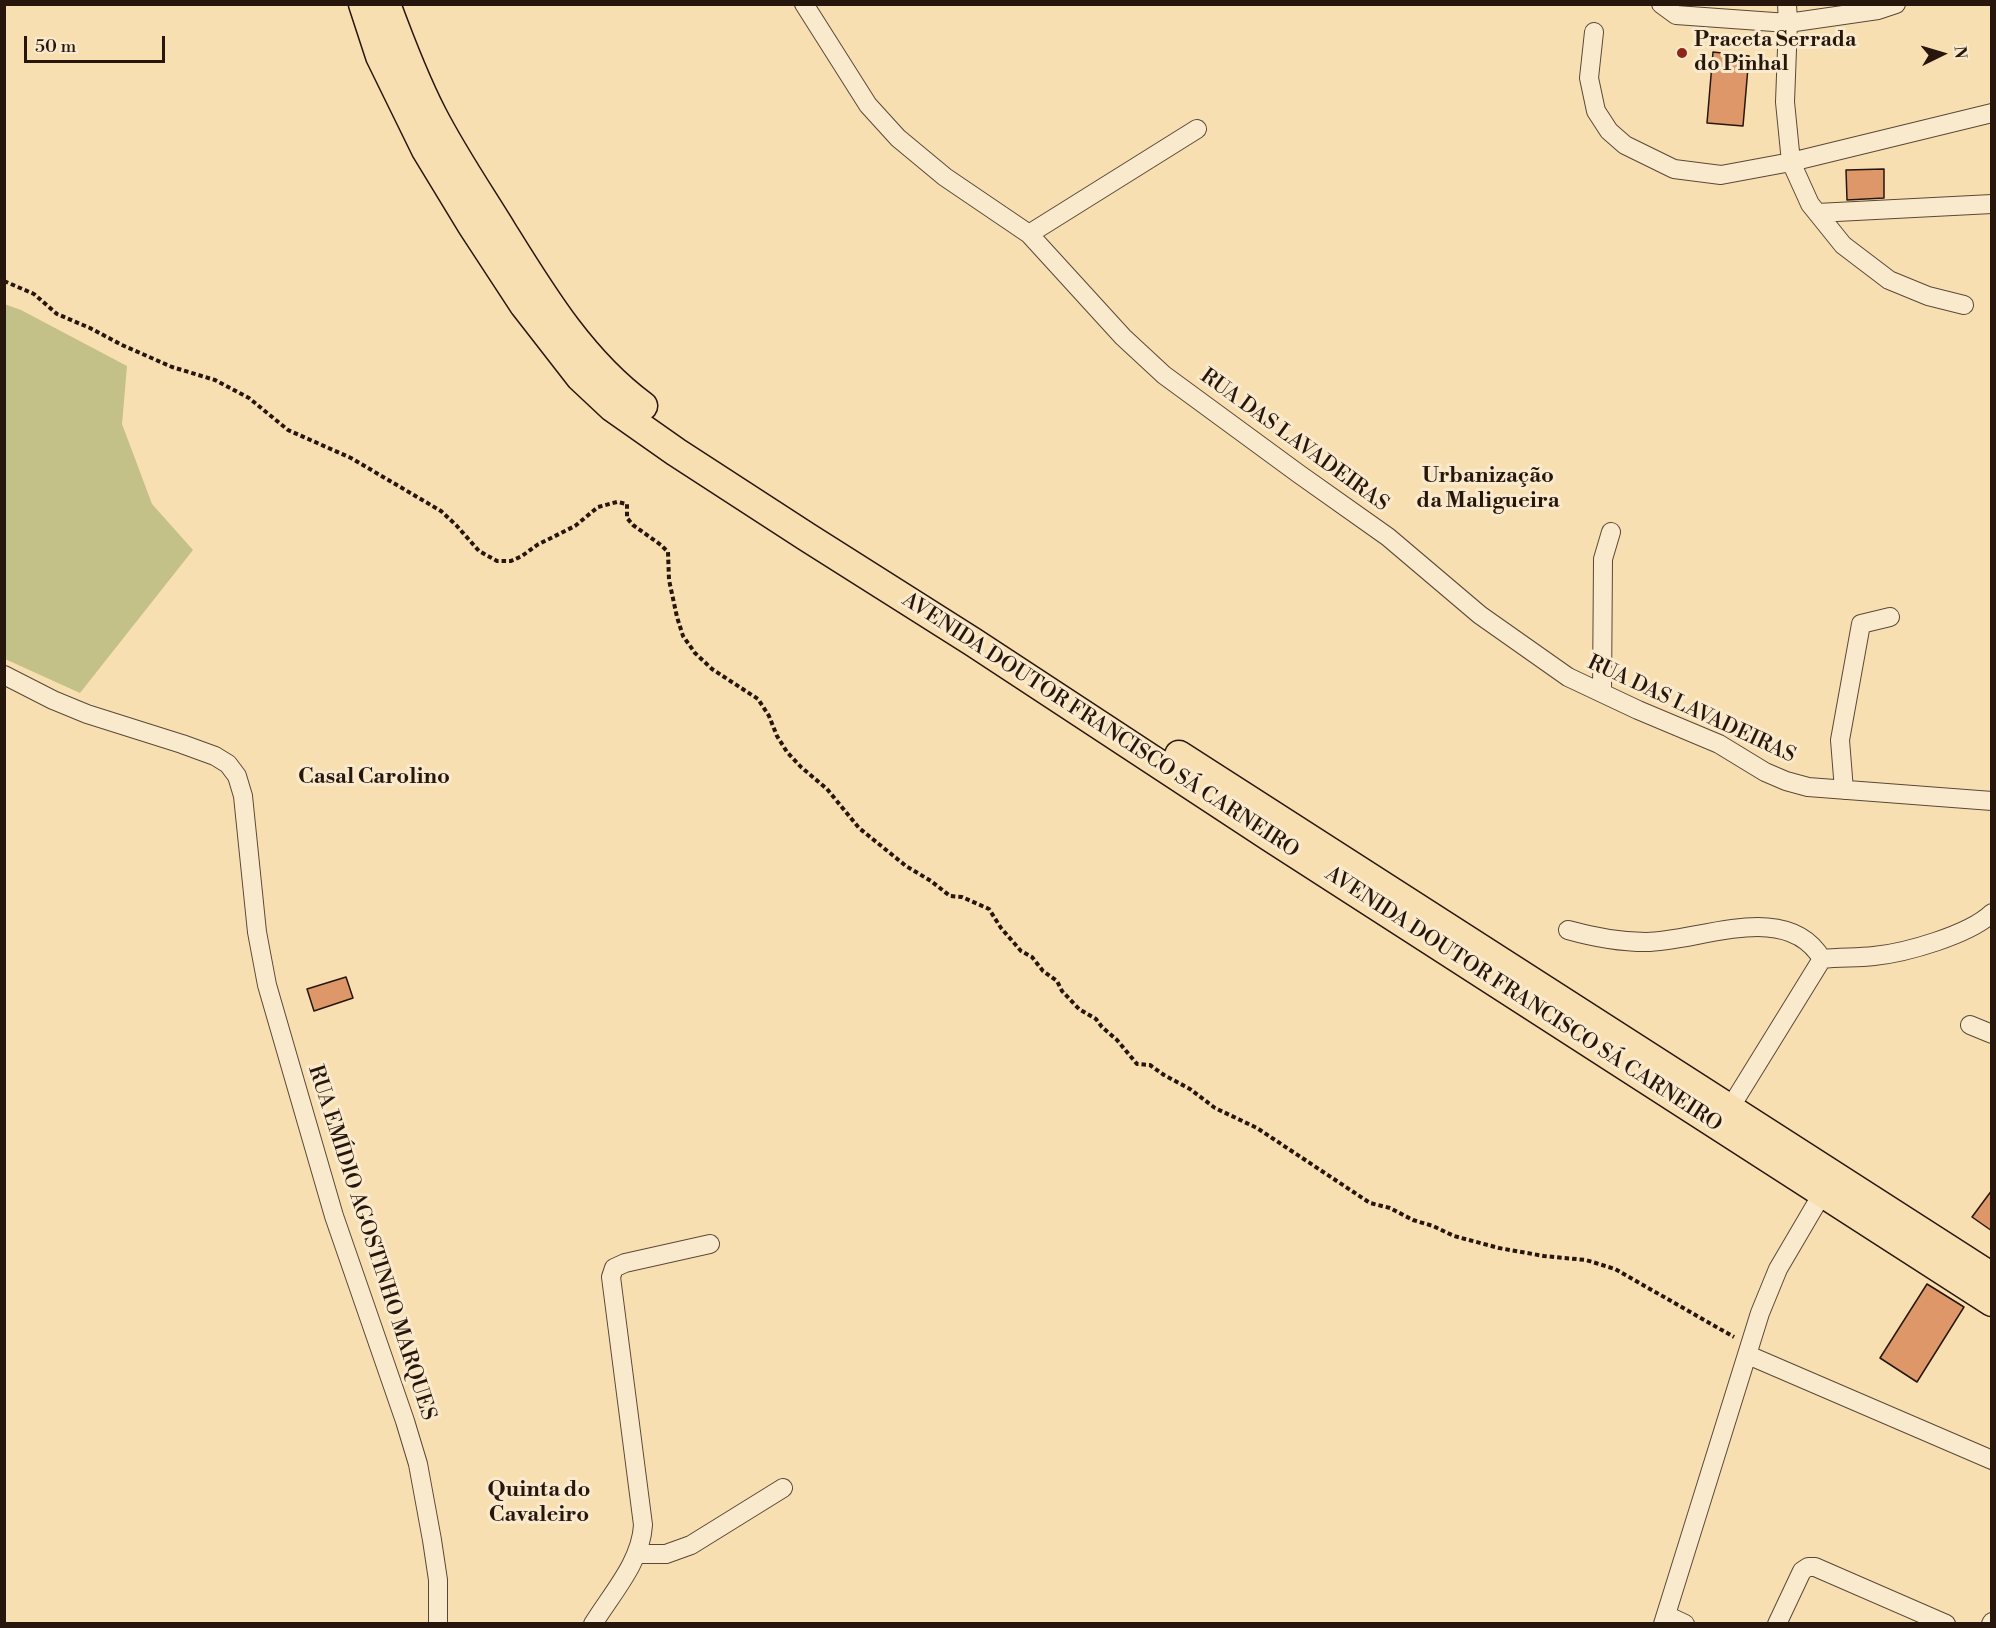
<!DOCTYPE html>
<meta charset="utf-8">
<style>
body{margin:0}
#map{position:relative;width:1996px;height:1628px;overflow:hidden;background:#f8dfb2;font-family:"Libre Bodoni",serif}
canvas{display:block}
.frame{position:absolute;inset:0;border:6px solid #26160c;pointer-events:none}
.north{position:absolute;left:1912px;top:24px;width:60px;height:60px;-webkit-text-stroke:4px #faeacd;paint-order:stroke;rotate:85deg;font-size:16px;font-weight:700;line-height:24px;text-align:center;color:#26160c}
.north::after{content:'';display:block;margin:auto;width:21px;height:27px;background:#26160c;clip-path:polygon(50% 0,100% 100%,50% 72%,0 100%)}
.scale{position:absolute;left:24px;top:36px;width:141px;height:27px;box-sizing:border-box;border:3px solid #26160c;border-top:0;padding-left:8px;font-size:18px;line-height:21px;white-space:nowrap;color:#26160c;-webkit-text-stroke:4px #faeacd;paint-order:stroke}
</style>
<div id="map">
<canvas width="1996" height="1628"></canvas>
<div class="frame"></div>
<div class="north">N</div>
<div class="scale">50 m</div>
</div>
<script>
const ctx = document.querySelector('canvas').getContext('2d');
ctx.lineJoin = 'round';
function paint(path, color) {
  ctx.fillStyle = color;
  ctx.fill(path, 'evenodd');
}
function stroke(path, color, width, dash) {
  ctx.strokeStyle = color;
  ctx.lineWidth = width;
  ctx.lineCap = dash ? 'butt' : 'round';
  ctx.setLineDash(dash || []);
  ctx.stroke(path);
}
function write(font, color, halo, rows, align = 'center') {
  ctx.font = font + ' "Libre Bodoni",serif';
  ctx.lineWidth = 6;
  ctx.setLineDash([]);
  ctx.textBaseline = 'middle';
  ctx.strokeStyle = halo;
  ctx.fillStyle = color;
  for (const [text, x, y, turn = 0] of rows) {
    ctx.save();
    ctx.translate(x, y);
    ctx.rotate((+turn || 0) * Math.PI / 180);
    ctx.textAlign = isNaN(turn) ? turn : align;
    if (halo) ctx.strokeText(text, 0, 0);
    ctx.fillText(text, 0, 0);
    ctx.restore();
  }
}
paint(new Path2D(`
 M4,304L21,310L127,366L122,424L152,504L193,550L80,693L5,659Z`), '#c3c088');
const building = new Path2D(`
 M1713,52L1749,56L1743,126L1707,123Z
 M1884,169V198L1847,200L1846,170Z
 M346,977L353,998L314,1011L307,989Z
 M1992,1190V1231L1972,1217Z
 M1927,1284L1964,1307L1917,1382L1880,1358Z`);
paint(building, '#dd9769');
stroke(building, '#26160c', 1.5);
const street = new Path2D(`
 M804,4L868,105L898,138L945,177L1029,234L1123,337L1164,375L1299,474L1388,537L1480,615L1568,677L1638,710L1719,744L1765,772L1786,781L1808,787L1992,801
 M1661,4L1676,15L1788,23L1878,10L1896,4
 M1787,4L1788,23L1785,102L1791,162L1810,204L1843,245L1889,280L1928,296L1964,305
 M1594,32L1589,78L1596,111L1609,131L1625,145L1674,169L1721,175L1791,162L1992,113
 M1817,213L1992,204
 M1029,234L1197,129
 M4,675L53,700L87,714L182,744L215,756L228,764L237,776L243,796L257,932L267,985L334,1216L405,1421L418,1464L432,1540L438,1580V1624
 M1602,693L1603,559L1611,532
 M1844,790L1840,740L1861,624L1890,617
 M1568,930C1593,937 1620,942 1646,942C1698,942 1787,899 1822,959
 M1970,1025L1992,1034
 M1730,1108L1822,959C1840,957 1857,958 1874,956C1905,953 1969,935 1992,913
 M1748,1355L1992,1460
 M638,1554H666L691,1545L783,1488
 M1666,1615L1685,1624
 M593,1624C612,1593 641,1562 643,1525L611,1277L614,1268L625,1263L710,1244
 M1663,1624L1760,1313L1778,1269L1822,1194
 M1777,1624L1802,1571L1808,1567H1815L1946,1624
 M1991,1624L1992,1622`);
const primary = new Path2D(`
 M363,4L380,56L426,150L471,224L524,305L580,377L612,407L676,452L807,537L973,642L1270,837L1992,1302
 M386,4C400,42 414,79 432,114C453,155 479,193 503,232C542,295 582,361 643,406
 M1179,755L1992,1277`);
stroke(street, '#5a4836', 20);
stroke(primary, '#26160c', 31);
stroke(new Path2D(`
 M4,281L34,294L57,314L90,328L122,345L172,367L215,380L249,398L288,430L351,458L441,511L456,525L479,551L497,561H511L522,556L537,545L575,526L598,507L617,502L627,504V518L633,525L661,545L668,552L669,580L677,617L683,636L695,653L712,669L758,699L769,716L777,736L787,752L801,767L827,789L859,828L906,866L931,881L950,896L962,897L989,909L1001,928L1021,951L1032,957L1043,971L1057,981L1062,991L1079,1009L1096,1019L1102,1027L1117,1040L1137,1064L1150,1065L1164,1075L1190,1089L1215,1108L1257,1128L1370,1203L1390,1208L1413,1220L1433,1226L1454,1236L1499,1248L1544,1256L1586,1260L1615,1269L1734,1337`), '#26160c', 4, [4.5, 3]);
stroke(street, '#faeacd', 18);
stroke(primary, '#f8dfb2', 28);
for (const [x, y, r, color] of [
 [1682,53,6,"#8f2418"]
]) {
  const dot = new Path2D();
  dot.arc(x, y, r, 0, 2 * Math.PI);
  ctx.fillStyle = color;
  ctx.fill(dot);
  stroke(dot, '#faeacd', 2);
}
write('bold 21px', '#26160c', '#faeacd', [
 ["Praceta Serrada",1694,41],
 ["do Pinhal",1694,65]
], 'left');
write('21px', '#26160c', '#faeacd', [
 ["RUA DAS LAVADEIRAS",1294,441,36],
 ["RUA DAS LAVADEIRAS",1691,710,25],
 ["AVENIDA DOUTOR FRANCISCO SÁ CARNEIRO",1100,726,33],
 ["AVENIDA DOUTOR FRANCISCO SÁ CARNEIRO",1523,1000,33],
 ["RUA EMÍDIO AGOSTINHO MARQUES",371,1243,72]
]);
write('bold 22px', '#26160c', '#faeacd', [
 ["Urbanização",1488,477],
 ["da Maligueira",1488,502],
 ["Casal Carolino",374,778],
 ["Quinta do",539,1491],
 ["Cavaleiro",539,1516]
]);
</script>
